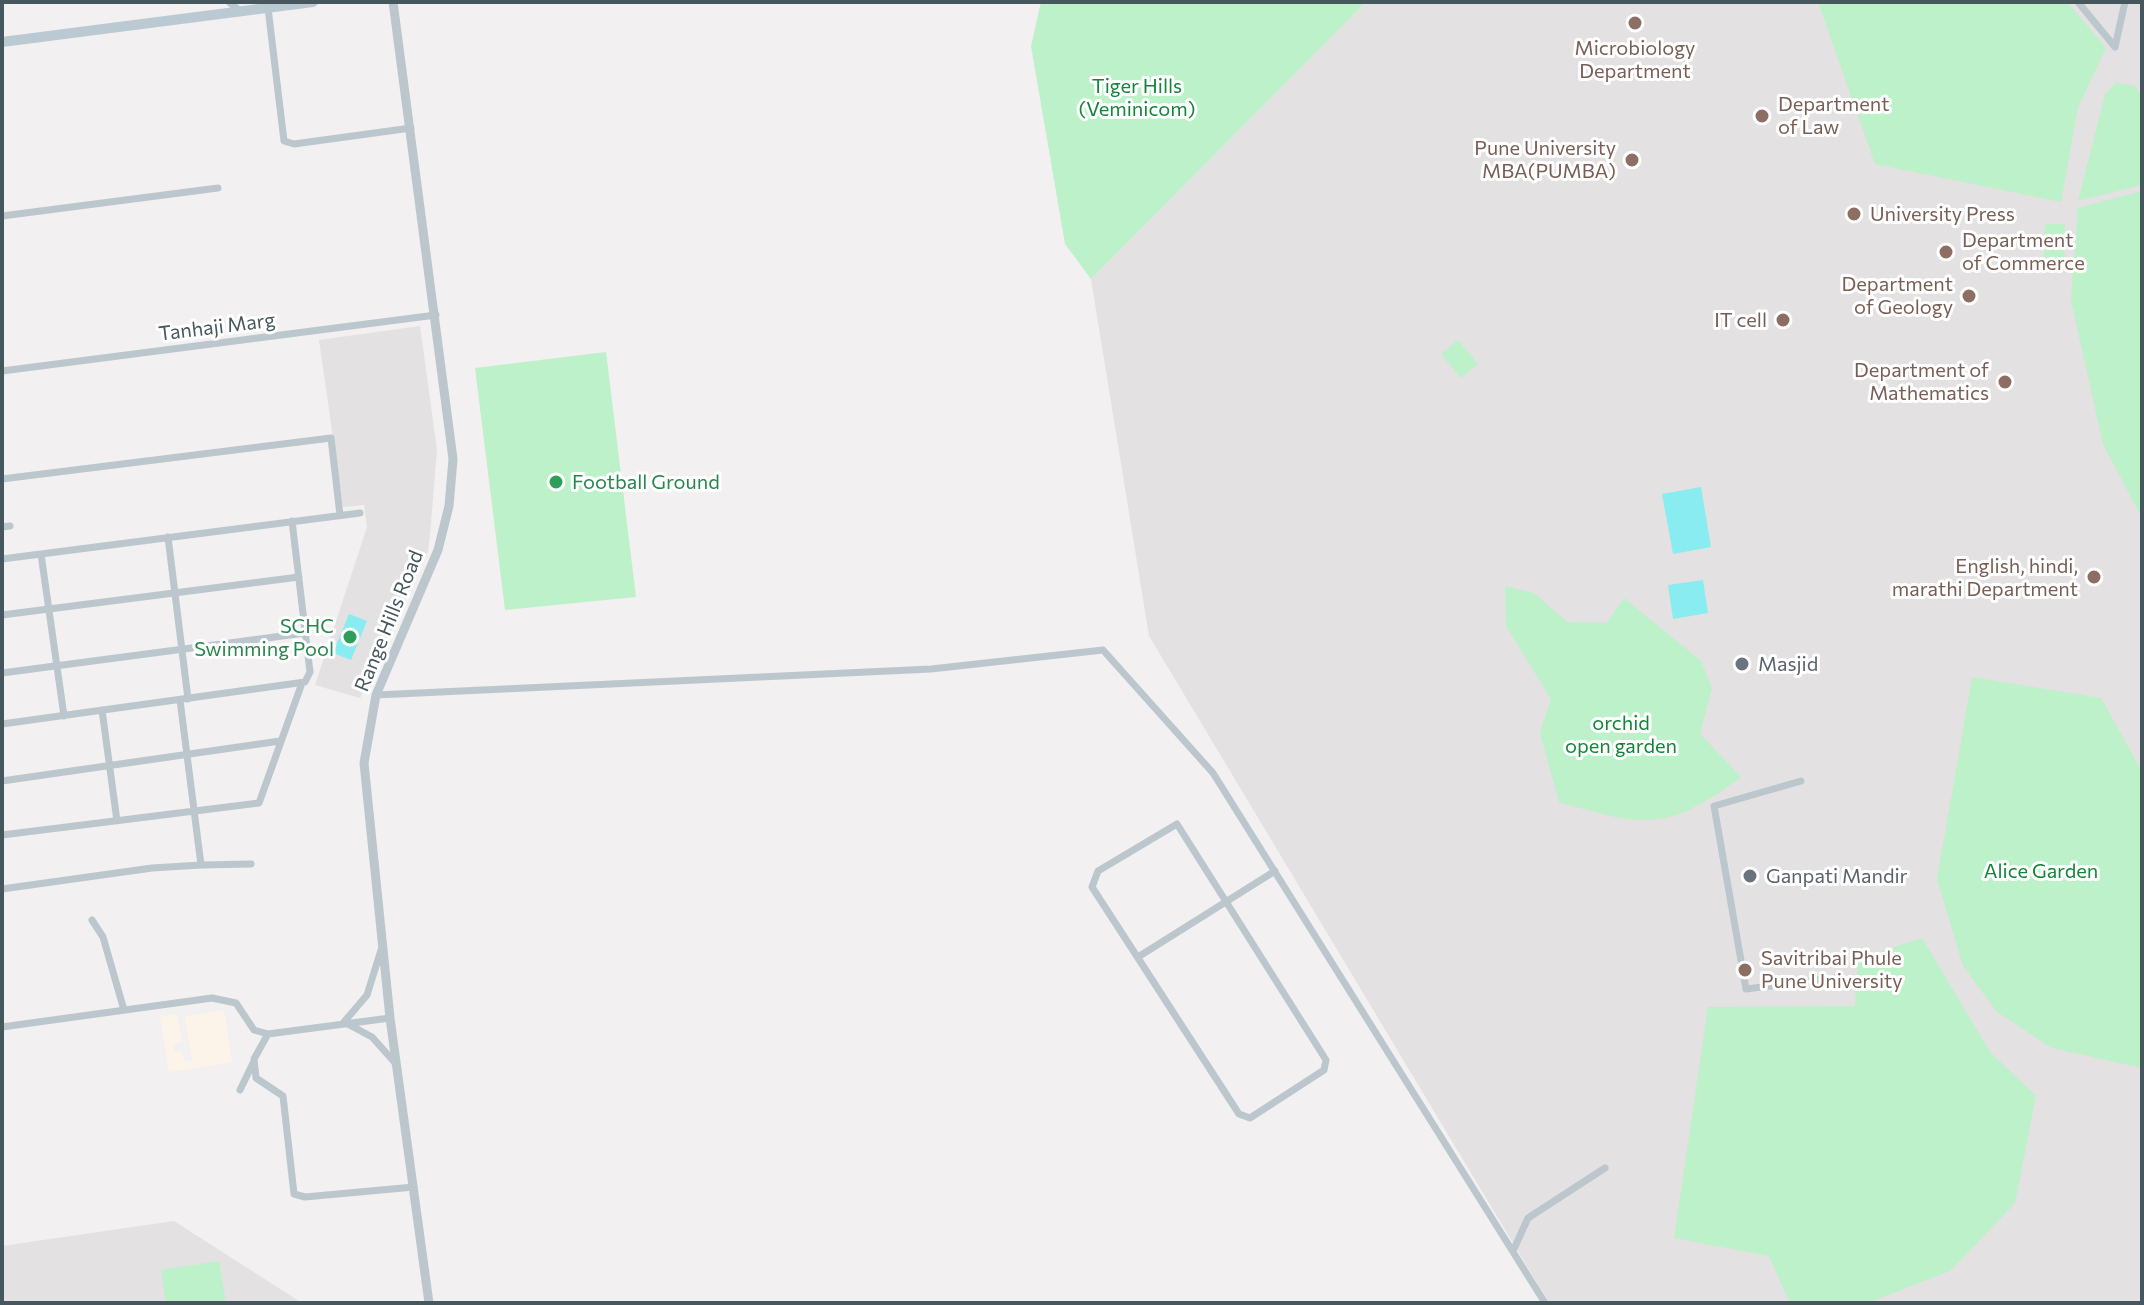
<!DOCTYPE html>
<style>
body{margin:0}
#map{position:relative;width:2144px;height:1305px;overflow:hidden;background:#f2f0f0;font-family:Commissioner,sans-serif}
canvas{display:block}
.frame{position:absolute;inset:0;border:4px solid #47575e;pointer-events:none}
</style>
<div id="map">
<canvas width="2144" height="1305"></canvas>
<div class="frame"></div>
</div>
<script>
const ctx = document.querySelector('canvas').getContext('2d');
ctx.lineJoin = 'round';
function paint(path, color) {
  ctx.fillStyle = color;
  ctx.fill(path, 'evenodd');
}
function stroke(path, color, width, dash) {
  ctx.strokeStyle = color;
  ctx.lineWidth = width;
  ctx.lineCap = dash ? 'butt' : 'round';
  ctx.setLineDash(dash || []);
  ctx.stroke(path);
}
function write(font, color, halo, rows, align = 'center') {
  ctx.font = font + ' Commissioner,sans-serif';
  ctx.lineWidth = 6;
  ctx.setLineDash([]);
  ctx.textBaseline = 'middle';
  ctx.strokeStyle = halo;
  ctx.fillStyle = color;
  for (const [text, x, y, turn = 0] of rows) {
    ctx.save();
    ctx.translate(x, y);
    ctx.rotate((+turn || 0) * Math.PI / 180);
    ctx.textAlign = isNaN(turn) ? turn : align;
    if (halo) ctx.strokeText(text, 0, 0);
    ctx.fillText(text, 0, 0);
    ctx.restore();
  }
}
paint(new Path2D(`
 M224,1010L232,1062L169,1072L160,1017L177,1014L182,1042L173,1044L174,1052L182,1051L184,1061L192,1060L185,1017Z`), '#fdf4e9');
paint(new Path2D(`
 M1366,2H2142V1303H1549L1149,636L1091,279Z
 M420,326L437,450L430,535L428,551L360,698L315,685L367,527L364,505L343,507L319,340Z
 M174,1221L302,1303H2V1246Z`), '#e3e1e2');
paint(new Path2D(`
 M1041,2H1366L1091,279L1065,244L1031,46Z
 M1818,2H2067L2106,48L2078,107L2061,202L1875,164Z
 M2116,83L2135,86L2142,96V185L2078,201L2105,94Z
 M2142,191V518L2103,444L2071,300L2078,208Z
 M2045,224H2065L2064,258L2044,257Z
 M1458,340L1478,364L1461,378L1441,354Z
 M606,352L636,597L505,610L475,368Z
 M1505,586L1534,593L1567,622L1607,623L1624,598L1701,661L1712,688L1700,734L1741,777C1667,832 1645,827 1559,802L1540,733L1551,699L1506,626Z
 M1972,677L2101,698L2142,772V1068L2052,1048L1997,1012L1963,966L1937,879Z
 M1922,938L1990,1052L2036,1096L2015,1203L1950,1271L1867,1303H1790L1769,1256L1674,1238L1708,1007L1855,1006L1858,959Z
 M219,1261L226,1303H166L161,1270Z`), '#bdf1c9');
paint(new Path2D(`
 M1701,487L1711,547L1673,554L1662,494Z
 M1703,580L1708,613L1673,619L1668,585Z
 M349,614L367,621L351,660L333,653Z`), '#88ecf0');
stroke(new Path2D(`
 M229,2L240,11
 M2078,2L2115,47
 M268,8L284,141L294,144L411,128
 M2115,47L2125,2
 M2,216L218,188
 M2,371L436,315
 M2,479L331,438L340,515
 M2,527L10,526
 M168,537L188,699
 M41,554L64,716
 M2,559L360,513
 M2,615L299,577
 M2,673L305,633
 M376,695L931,669L1103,650L1213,773L1545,1303
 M102,710L117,821
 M2,724L305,682L310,672L292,521
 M2,781L280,741
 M1801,781L1714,806L1746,989L1835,978
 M1177,824L1326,1060L1324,1070L1250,1118L1239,1114L1092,887L1098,871Z
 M2,835L259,803L302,683
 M201,865L251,864
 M2,889L152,868L201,865L180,700
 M92,920L103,937L124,1010
 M381,950L367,995L344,1022L372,1037L397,1065
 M1138,957L1275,871
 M2,1027L212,998L236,1003L254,1030L268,1034L390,1018
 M268,1034L254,1059L256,1078L283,1096L294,1194L305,1197L414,1187
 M240,1090L254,1061
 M1513,1251L1528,1218L1605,1168`), '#bbc7cd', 7);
stroke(new Path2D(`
 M393,2L453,459L449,506L438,550L376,695L364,763L390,1018L429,1303`), '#bbc7cd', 9);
stroke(new Path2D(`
 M2,42L313,2`), '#bbcad2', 10);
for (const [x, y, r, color] of [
 [1635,23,8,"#8d6e63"],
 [1762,116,8,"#8d6e63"],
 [1632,160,8,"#8d6e63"],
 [1854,214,8,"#8d6e63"],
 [1946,252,8,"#8d6e63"],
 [1969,296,8,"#8d6e63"],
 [1783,320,8,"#8d6e63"],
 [2005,382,8,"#8d6e63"],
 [556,482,8,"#2e9e5b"],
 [2094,577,8,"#8d6e63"],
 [350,637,8,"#2e9e5b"],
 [1742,664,8,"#6b7280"],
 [1750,876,8,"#6b7280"],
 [1745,970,8,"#8d6e63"]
]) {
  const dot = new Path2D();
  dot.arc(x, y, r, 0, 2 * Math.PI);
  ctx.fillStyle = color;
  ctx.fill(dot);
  stroke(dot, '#fff', 3);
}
write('20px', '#785e54', '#fff', [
 ["Microbiology",1635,48,"center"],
 ["Department",1635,71,"center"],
 ["Department",1778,104,"left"],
 ["of Law",1778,127,"left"],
 ["Pune University",1616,148],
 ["MBA(PUMBA)",1616,171],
 ["University Press",1870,214,"left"],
 ["Department",1962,240,"left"],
 ["of Commerce",1962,263,"left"],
 ["Department",1953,284],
 ["of Geology",1953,307],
 ["IT cell",1767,320],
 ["Department of",1989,370],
 ["Mathematics",1989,393],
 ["English, hindi,",2078,566],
 ["marathi Department",2078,589],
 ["Savitribai Phule",1761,958,"left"],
 ["Pune University",1761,981,"left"]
], 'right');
write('20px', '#138439', '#fff', [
 ["Tiger Hills",1137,86],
 ["(Veminicom)",1137,109],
 ["orchid",1621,723],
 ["open garden",1621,746],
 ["Alice Garden",2041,871]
]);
write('20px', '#47575e', '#fff', [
 ["Tanhaji Marg",217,327,-7],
 ["Range Hills Road",389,621,-68]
]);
write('20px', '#27864d', '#fff', [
 ["Football Ground",572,482],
 ["SCHC",334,626,"right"],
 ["Swimming Pool",334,649,"right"]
], 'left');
write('20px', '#5b616d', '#fff', [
 ["Masjid",1758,664],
 ["Ganpati Mandir",1766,876]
], 'left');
</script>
